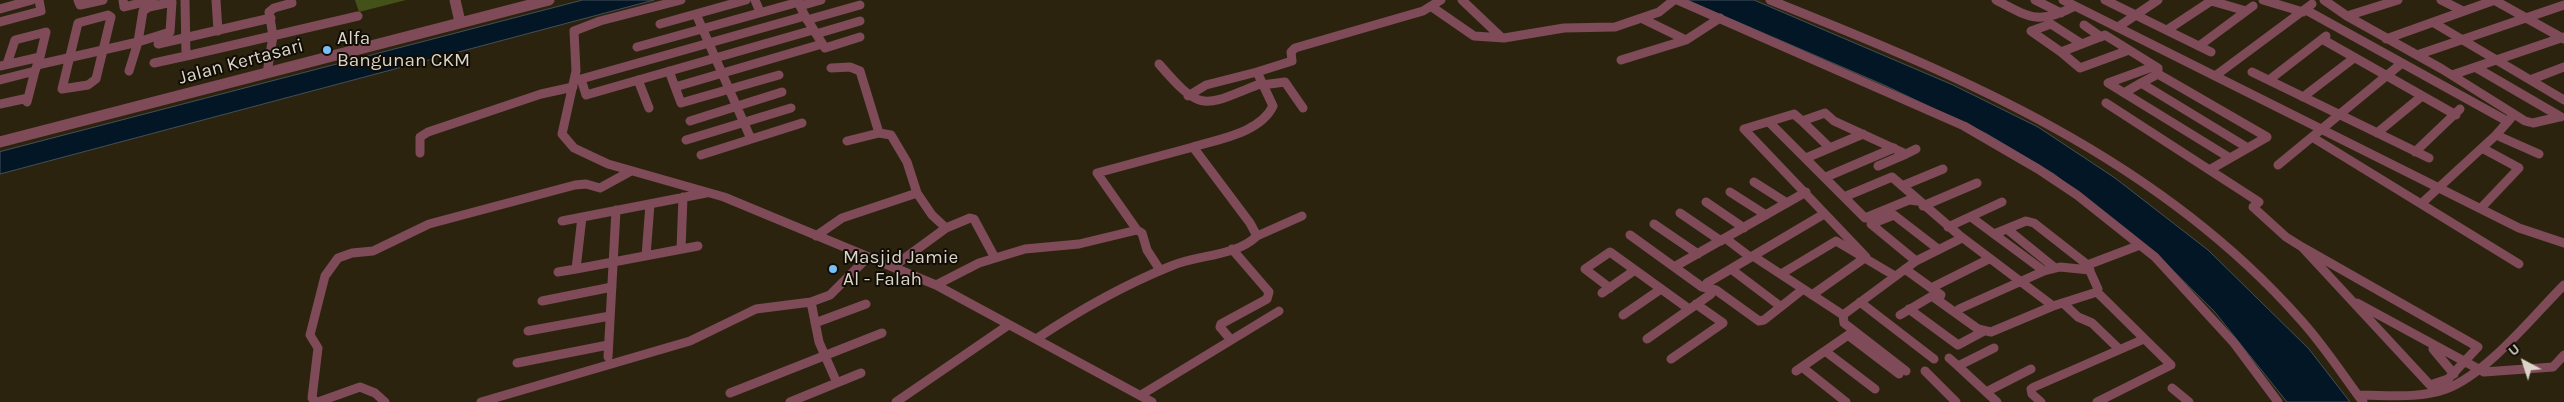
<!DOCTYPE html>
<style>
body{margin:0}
#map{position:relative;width:2564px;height:402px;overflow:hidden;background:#2c230f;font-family:Karla,sans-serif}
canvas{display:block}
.north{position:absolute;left:2499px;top:337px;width:50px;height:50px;-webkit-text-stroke:4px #110d05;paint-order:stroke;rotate:320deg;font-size:14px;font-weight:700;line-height:20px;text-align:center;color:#dbd5c9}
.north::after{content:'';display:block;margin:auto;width:18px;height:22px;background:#dbd5c9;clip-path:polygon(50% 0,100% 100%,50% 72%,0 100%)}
</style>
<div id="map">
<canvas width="2564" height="402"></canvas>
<div class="north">U</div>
</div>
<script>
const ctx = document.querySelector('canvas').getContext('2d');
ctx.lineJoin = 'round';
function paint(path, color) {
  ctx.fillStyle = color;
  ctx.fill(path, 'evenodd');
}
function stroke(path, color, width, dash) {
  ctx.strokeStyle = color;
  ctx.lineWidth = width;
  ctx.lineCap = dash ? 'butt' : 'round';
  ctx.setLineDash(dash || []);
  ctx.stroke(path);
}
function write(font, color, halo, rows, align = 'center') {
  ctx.font = font + ' Karla,sans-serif';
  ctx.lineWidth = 4;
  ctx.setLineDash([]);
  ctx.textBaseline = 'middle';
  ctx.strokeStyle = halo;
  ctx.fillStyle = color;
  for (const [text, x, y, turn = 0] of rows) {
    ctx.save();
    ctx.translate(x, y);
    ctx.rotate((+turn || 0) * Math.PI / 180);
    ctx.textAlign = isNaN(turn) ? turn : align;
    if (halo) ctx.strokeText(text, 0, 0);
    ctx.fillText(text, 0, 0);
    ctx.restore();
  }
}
paint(new Path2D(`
 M355,0H406L359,12Z`), '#445219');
const water = new Path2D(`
 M583,0H654L0,174V152Z
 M1687,0H1754L1953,85L2038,127L2115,178L2208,250L2309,349L2350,402H2287L2214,311L2152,250L2054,174L1987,134L1884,85Z`);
paint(water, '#031626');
stroke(water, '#444f57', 1);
stroke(new Path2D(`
 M78,0L80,5L103,0
 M123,0L124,7L153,0
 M185,0L186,56L358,16
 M216,0L218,31
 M681,0L600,21L574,31L576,71L562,134L574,148L608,164L724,197L936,285L1152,402
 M755,0L760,12
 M1462,0L1501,37
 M1677,0L1964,126L2038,169L2077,195L2155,257L2234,343L2278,402
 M1770,0C1965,78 2156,157 2299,318C2323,344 2342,374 2363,402
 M1996,0C2030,18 2039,25 2075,6
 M2035,0L2061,13
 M2063,0L2519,228L2564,243
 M2105,0L2211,52
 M2208,0L2246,11
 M2263,0L2303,12
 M2324,0L2347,16L2442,69L2525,121L2533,123L2559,117
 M2441,0L2463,11
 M2494,0L2564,39
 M172,2L170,32L138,42L143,11L149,7Z
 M800,6L821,0
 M1432,7L1474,36L1504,38L1564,28L1615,27L1659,12L1674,0
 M0,9L32,0
 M2306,10L2507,121
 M696,14L751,139
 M108,15L111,17L96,79L88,85L62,89L78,23Z
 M805,16L825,48L860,37
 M2347,16L2398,0
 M1643,19L1686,40
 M807,20L860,5
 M0,22L41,11L39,0
 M2434,23L2564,100
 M660,24L746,0
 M2084,25L2101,37
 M2118,27L2158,0
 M2167,30L2211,1
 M816,34L860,21
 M2322,39L2456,115
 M2386,39L2495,0
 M158,44L271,18
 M2199,46L2253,6
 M637,47L799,2
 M2129,50L2080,68L2061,52L2105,35L2158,68V74L2267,137L2211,169
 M2061,52L2031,31L2051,24L2082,44
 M2417,55L2564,5
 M1621,60L1686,40L1720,18
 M154,63L186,56
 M7,64L15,40L46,32L40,57
 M1159,64C1203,115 1203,106 1262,83
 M37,65L138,42
 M0,66L40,57L35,71L0,80
 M2155,66L2108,83L2230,158
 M2475,67L2561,117
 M831,68L850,67L860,71L879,133
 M129,71L138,42
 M669,71L681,103L779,75
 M2252,72L2429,158
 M267,73L273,36L269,12L274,8L292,3L291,0
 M2158,74L2141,83L2248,148
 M2452,75L2564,37
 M2215,76L2312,4
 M581,79L586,95L813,30
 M638,80L649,108
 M2269,80L2326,36
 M2530,80L2564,67
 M574,81L805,16L797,0
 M1262,85L1285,82L1303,108
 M675,87L822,44
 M2124,93L2141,83
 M1188,96L1206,85L1257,72
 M2303,97L2354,58
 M27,102L35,71
 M2106,103L2259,202L2253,207L2286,237L2302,247
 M0,104L28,98
 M690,121L782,92
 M1802,121L1830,148
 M1769,122L1865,218L1909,200L1917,201
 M2377,133L2422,96
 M2496,135L2539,154
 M2312,137L2519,264
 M686,140L791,108
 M847,141L879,133L891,135L907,162L917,193L932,215L946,228
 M2415,152L2460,109
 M420,153V137L428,132L541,94L573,87
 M701,155L802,123
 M1806,158L1863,134
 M2278,165L2402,63
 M1878,166L1906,154
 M1826,177L1894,148
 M1754,182L1787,203
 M1902,186L1943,169
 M1730,192L1766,215
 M1844,197L1892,177L1959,235L2053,306
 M1706,202L1744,228
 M2422,203L2496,135L2511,118
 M1923,206L1977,183
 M2481,208L2519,168L2482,148
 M1680,213L1721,241
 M582,217L576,269L698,246
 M1971,217L2044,271L2060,267L2090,270
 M562,221L706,193
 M1654,224L1698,254
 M1948,227L2002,202
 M2007,229L2055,268
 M1137,230L1097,173L1193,147
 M1994,234L2026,221L2034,223L2089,266
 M1630,235L1702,287L1716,290L1759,321L1764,320L1802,290
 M816,236L842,218L917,193
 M1257,236L1302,216
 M1725,238L1750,257
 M2302,247L2478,347L2448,379L2430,385Z
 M681,249L683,197
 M646,256L650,204
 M1753,256L1843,315L1916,261L1962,238
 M1916,261L1871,224L1894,215L1938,249
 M894,266L946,228L970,218L974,219L995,258
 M1674,267L1806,192
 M1731,269L1780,306
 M1905,269L1941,295
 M558,272L576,269
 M1781,274L1836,241L1895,276
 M936,285L979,263L1025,249L1079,244L1137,230L1142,233L1147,250L1160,270
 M1610,288L1585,269L1610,252L1689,309
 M1931,288L1989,259
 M2097,292L2171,365L2097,402
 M1602,293L1635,270
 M1812,295L1866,257L1744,129L1794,114L1802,121L1825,113L1834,121L1906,154L1916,149
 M542,301L612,287
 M811,302L819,342L837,383
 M1860,302L1934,359
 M2063,303L2078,317L2092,323L2119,349
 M2357,303L2484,372L2553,367L2564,355
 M1909,309L1958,345L1984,331
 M1959,309L2044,271
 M1623,315L1661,289
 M1843,315L1844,323L1906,371
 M1900,315L1932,296L1978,329L1991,332L2053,306L2097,292L2098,289L2089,269L2090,264L2140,245
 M815,323L866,304
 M528,331L610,316
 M1854,331L1825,351L1875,389
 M1849,336L1899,374
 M1036,339C1078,311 1124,285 1171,266C1199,254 1235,257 1257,236L1250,223L1193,147C1219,139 1260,133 1273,106L1257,72L1292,61L1291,52L1295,48L1423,11L1441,0
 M1647,339L1711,294L1707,283L1824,214
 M1231,340L1220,327L1221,324L1267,299L1269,292L1232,249
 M1994,348L1958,366L1997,402
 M2433,349L2454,374
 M608,357L616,210
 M1949,358L1958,366
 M1671,359L1723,323L1696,304
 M517,363L608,345
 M1802,367L1846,402
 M1796,371L1825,351
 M1925,371L1956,402
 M2172,388L2189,402
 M1986,392L2031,369
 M730,393L882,333
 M1141,395L1279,311
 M2358,395C2387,395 2419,399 2446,389C2487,374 2533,316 2564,285
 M316,402L312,398L318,348L310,335L325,276L338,258L352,253L373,251L429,224L575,185L586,184L600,188L631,171
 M318,402L360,387L375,393L385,402
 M481,402L690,341L756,309L811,302L830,295L868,257
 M790,402L861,373
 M896,402L1007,326
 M2041,402L2032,394L2031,389L2034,387L2144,339`), '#7f4b58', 9);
stroke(new Path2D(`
 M455,0L460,22
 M0,142L549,0`), '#7f4b58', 11);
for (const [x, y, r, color] of [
 [327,50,5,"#76c0f7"],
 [833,269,5,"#76c0f7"]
]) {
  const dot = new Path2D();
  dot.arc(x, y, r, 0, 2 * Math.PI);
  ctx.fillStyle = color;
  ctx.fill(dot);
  stroke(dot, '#110d05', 2);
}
write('19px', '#dbd5c9', '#110d05', [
 ["Alfa",337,39],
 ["Bangunan CKM",337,61],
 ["Masjid Jamie",843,258],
 ["Al - Falah",843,280]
], 'left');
write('19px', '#dbd5c9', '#110d05', [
 ["Jalan Kertasari",241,62,-15]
]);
</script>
